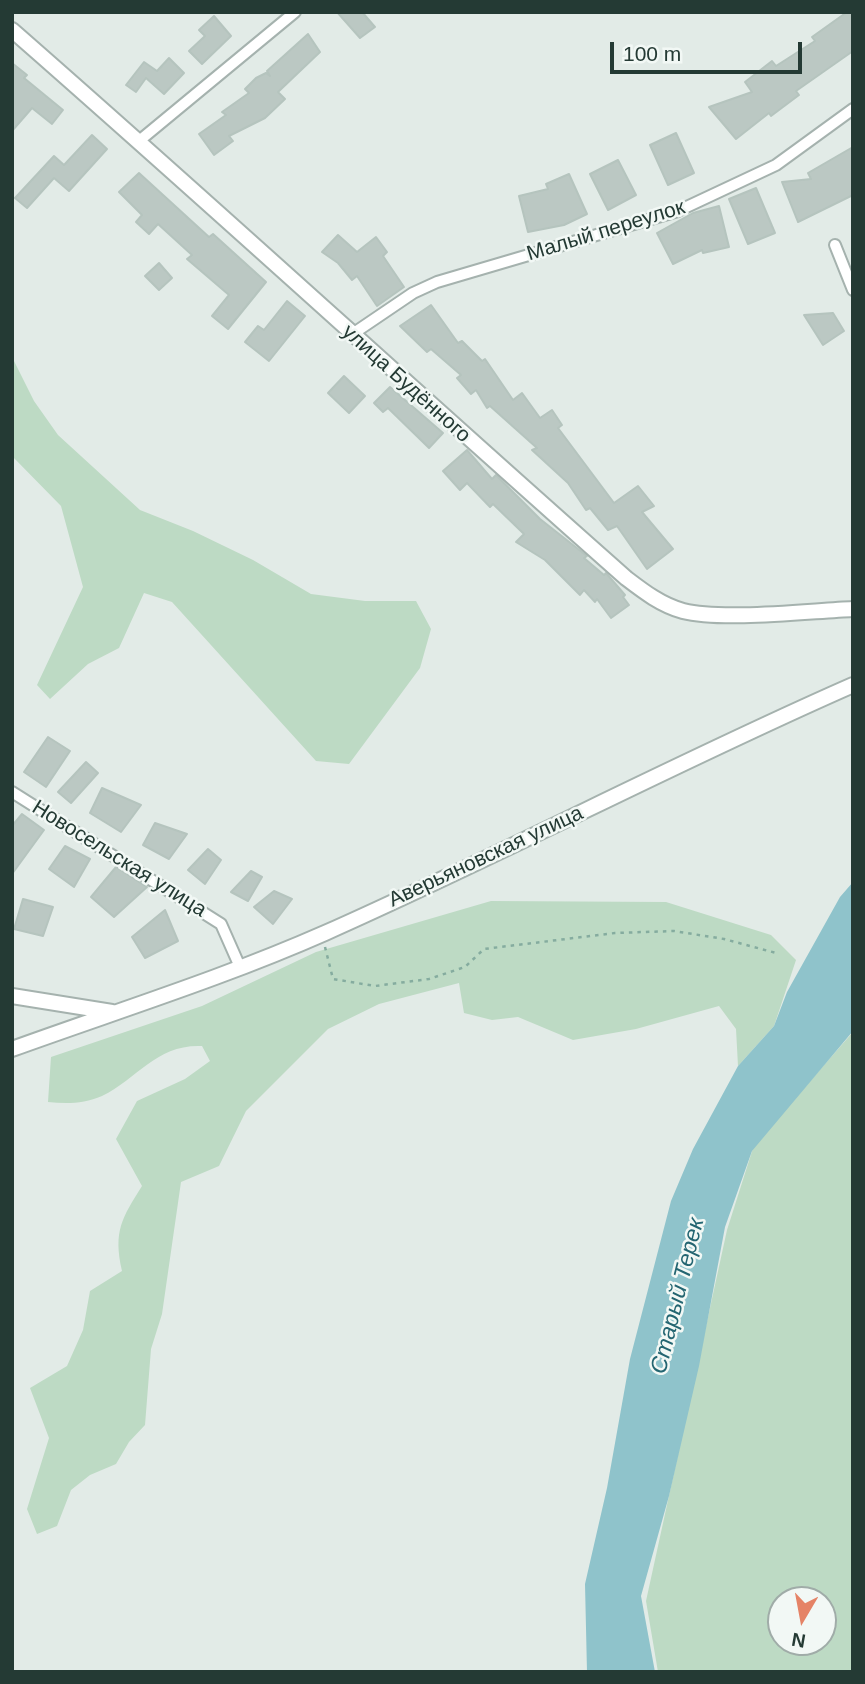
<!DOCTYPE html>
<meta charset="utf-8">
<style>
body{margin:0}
#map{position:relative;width:865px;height:1684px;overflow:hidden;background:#e2ebe7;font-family:Helvetica,sans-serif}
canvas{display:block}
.frame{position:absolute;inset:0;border:14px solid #243a34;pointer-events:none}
.north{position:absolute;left:767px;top:1586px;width:70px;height:70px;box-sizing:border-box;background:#f2f8f5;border:2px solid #a0aca8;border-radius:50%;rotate:190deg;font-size:19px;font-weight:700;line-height:28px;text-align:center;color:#243a34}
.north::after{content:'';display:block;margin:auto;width:24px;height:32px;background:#e58366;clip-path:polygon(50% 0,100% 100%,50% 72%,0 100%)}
.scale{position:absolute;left:610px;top:42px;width:192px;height:32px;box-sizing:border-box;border:4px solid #243a34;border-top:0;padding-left:9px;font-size:21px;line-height:24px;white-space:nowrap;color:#243a34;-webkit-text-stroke:5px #f2f8f5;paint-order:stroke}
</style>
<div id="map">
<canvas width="865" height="1684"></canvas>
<div class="frame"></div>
<div class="north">N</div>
<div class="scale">100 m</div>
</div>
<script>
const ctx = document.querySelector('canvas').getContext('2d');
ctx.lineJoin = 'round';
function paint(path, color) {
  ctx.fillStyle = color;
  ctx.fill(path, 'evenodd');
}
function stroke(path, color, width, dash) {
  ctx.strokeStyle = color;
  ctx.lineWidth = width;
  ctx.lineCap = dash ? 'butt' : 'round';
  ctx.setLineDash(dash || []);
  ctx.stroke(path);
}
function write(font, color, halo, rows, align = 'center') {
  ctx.font = font + ' Helvetica,sans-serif';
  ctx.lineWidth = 5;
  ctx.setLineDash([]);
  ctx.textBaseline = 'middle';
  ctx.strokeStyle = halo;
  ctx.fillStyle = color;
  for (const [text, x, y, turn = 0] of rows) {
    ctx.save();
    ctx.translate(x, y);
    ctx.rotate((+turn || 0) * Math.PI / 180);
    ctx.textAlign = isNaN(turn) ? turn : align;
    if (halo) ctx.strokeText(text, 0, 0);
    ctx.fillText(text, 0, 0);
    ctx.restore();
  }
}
paint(new Path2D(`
 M12,357L34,401L58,435L140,510L193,531L253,560L311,594L365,601H416L431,629L420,668L349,764L316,761L172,602L144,593L119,648L88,664L50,699L37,685L83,587L61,506L12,456Z
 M491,901L666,902L771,935L796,960L774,1026L738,1066L736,1029L719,1006L636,1029L573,1040L518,1017L492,1020L464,1013L459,983L379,1004L328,1029L246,1111L219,1166L181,1182L162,1314L151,1349L145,1425L129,1442L116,1464L90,1475L71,1490L57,1526L37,1534L27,1509L49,1438L30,1388L67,1366L83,1330L90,1291L122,1271C113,1231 122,1218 142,1186L116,1139L137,1101L185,1079L210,1061L202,1046C157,1044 138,1078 102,1096C84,1104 66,1104 48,1102L51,1057L202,1006L316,952Z
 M853,1032V1672H658L646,1601L727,1230L754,1145ZM781,1600H823V1642H781Z`), '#bddac4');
paint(new Path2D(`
 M853,882V1031L752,1151L725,1227L699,1366L669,1496L641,1596L655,1672H587L585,1584L607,1488L630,1359L671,1201L693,1149L738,1066L774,1026L787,992L840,897Z`), '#8fc3cb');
const building = new Path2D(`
 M337,12H362L375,27L360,38Z
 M847,12H853V51L796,91L799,95L771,116L769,113L736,139L709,107L752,92L745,82L772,61L776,66L815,41L812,37Z
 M214,16L231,36L202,64L189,51L205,36L199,30Z
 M308,34L320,52L278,92L285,99L265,118L229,136L233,141L214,155L199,134L226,115L222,112L249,93L245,89L256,78L266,73L270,76L267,71Z
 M169,58L184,73L164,94L146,78L136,92L126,85L144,62L157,71Z
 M12,63L27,75L24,78L63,110L52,124L32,108L12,131Z
 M676,133L694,173L668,185L650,145Z
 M92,135L107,149L69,191L54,178L27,208L15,198L54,156L64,165Z
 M853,147V195L798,222L782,182L811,179L808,173Z
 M618,160L636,195L608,210L590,174Z
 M139,173L209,237L213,234L266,282L228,329L212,316L229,295L187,259L192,255L158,224L149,234L136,222L142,215L119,192Z
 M569,174L587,214L564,225L528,232L519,196L548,189L546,184Z
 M756,188L775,233L748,244L729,199Z
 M719,206L729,247L703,253L702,250L673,264L657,233L693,213Z
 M338,235L357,252L376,237L387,252L383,256L404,287L377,306L357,276L352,280L338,263L322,252Z
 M159,263L172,278L159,290L145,276Z
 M287,301L305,316L269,361L245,342L258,326L264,330Z
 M431,305L458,343L462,341L482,361L485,359L513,400L522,393L540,418L552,410L562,425L558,428L614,503L638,486L654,506L642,512L673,549L647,569L617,526L608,530L590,508L586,510L568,483L532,450L537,448L490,406L487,408L476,390L471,394L457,378L461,375L431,349L427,352L400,326Z
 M833,313L844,331L823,345L804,315Z
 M344,376L365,396L349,413L328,393Z
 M390,387L443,433L429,448L388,408L383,412L374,403Z
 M467,450L492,479L496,475L540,519L587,556L584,558L604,575L606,573L625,595L623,597L629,605L611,618L597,599L595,602L584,590L580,595L545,560L516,542L524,534L493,504L490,507L467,483L460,490L443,471Z
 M48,737L70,751L46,787L24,772Z
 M86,762L98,773L71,803L58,792Z
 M102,788L141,805L121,832L90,813Z
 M22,814L44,830L12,874V826Z
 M155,823L187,834L169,859L143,845Z
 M65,846L90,859L74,887L49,869Z
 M208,849L221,860L205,884L188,870Z
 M116,867L147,887L114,917L91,897Z
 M251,871L262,877L248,901L231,892Z
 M274,891L292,899L273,924L254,907Z
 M23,899L53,907L43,936L14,929Z
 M165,910L178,941L145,958L132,937Z`);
paint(building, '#bbc8c3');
stroke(building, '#b5c4be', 2);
const minor = new Path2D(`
 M139,141L295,12
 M835,245L853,290
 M351,335L413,293L437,282L678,211L776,165L853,109
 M12,792L221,924L240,967`);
const tertiary = new Path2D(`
 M12,30C219,211 421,397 626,578C643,591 661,605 683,611C723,621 808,611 853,609
 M12,996L112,1012
 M12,1049C117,1011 223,978 325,933C503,854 675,763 853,685`);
stroke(minor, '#a5b2ae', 14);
stroke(tertiary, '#a5b2ae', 18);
stroke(new Path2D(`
 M325,947L333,979L375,986L429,979L465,967L484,949L615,933L674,931L724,939L776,953`), '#85ac9f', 2.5, [3.5, 5]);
stroke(minor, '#fff', 10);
stroke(tertiary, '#fff', 14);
write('21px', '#243a34', '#f2f8f5', [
 ["Малый переулок",606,231,-17],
 ["улица Будённого",406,384,42],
 ["Аверьяновская улица",486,857,-25],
 ["Новосельская улица",119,859,32]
]);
write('italic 23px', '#236571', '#f2f8f5', [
 ["Старый Терек",678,1296,-76]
]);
</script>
